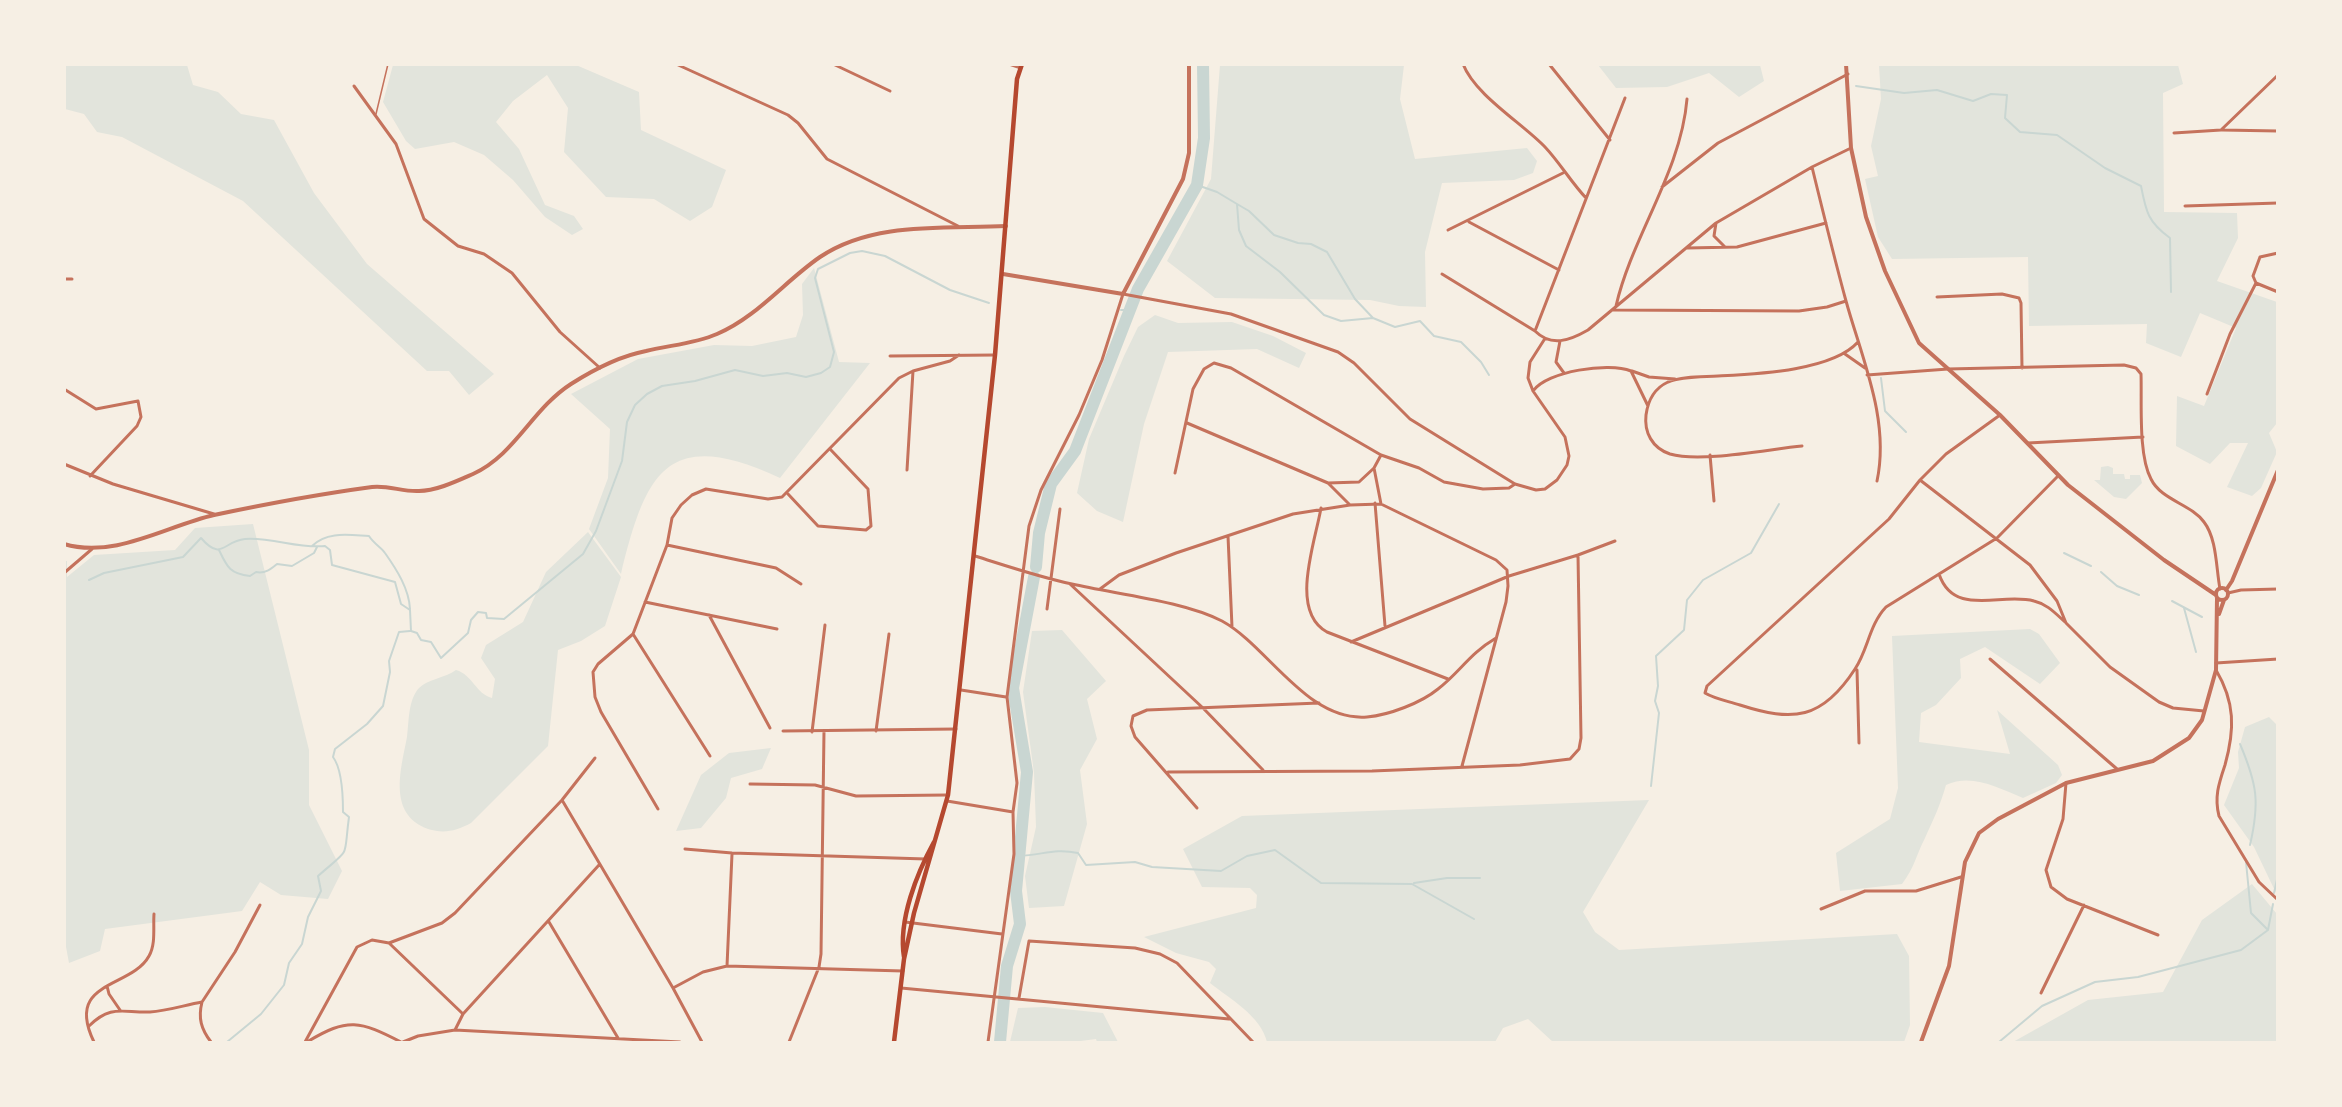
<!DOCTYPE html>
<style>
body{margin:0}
#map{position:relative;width:2342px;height:1107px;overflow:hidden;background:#f6efe4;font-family:"Noto Serif",serif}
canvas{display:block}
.frame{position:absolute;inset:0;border:66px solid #f6efe4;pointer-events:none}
</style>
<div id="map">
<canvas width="2342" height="1107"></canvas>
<div class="frame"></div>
</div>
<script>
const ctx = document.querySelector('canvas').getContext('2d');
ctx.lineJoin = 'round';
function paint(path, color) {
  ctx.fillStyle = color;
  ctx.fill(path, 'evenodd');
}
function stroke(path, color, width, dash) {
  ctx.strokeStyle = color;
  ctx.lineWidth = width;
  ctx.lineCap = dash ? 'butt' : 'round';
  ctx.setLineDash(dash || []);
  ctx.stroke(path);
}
paint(new Path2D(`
 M65,64L187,65L193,85L218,92L241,114L274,120L314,193L367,264L494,374L469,395L449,371H427L243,201L122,137L97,132L84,114L65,109Z
 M393,65H576L639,92L641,130L726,170L712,207L690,221L654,199L606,197L564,152L568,108L547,75L513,101L496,122L519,149L545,205L574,216L583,229L572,235L545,217L513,180L484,155L454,142L415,149L406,141L383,102Z
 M1220,65H1404L1400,99L1415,159L1527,148L1537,161L1533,173L1514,180L1442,183L1425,252L1426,307L1399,306L1370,300L1215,298L1167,261L1211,179Z
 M1598,65H1760L1764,81L1739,97L1709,73L1667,87L1616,88Z
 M1879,65H2178L2183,84L2163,93L2164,212L2237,213L2238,238L2217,281L2277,302V423L2269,433L2277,452L2261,488L2252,496L2227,487L2248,443H2230L2210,464L2176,446L2177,396L2204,406L2236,328L2200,313L2181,357L2146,343L2147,324L2029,326L2028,257L1892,259L1878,237L1865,179L1878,176L1871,146L1881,99Z
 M814,268L839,362L870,363L780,478C668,426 646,471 621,574L589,529L608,478L610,429L571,394L638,359L714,345L752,346L796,337L803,315L802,284Z
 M1155,315L1178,323L1232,322L1273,336L1306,353L1299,368L1257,349L1168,352L1144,424L1123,522L1097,511L1077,493L1089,439L1124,356L1138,327Z
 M2108,466L2113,468V474H2124L2125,479H2130V475H2140L2142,483L2126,499L2114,497L2094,480H2100L2101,467Z
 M253,524L309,750V805L342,871L328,899L281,895L260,882L242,911L105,929L100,951L69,963L64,936V561H67V577L94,555L175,550L195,528Z
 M588,532L621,577L605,626L581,641L558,650L548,746L471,823C456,831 444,834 428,829C387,814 401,769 407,737C409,722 408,700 419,688C428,679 445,678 456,670C473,675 476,694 492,698L495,679L481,658L486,645L523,622L546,572Z
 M2030,629L2039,634L2060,663L2040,684L1985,647L1960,659L1961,678L1936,705L1921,713L1919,742L2010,754L1997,710L2058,765L2062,775L2056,783L2023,798C1998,788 1972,773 1946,785C1940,806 1934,818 1925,838C1916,855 1915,867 1902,884L1840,891L1836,853L1890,819L1898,788L1892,636Z
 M1062,630L1106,681L1087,699L1097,739L1080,770L1087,824L1064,906L1029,908L1025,876L1036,827L1034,773L1023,692L1032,631Z
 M2269,717L2278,726L2277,895L2254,847L2224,805L2239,768L2238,752L2245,727Z
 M771,748L762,769L731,778L726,798L701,828L676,831L701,775L729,753Z
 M1649,800L1583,912L1595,932L1619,950L1897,934L1909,956L1910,1025L1904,1042H1553L1528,1019L1503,1028L1495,1042H1267C1261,1016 1230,999 1210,983L1216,969L1209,962L1176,953L1144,937L1256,908L1257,895L1250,888L1202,887L1183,849L1242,816Z
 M2252,884L2277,914V1042H2013L2088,1000L2163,992L2202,920Z
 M1045,1007L1103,1013L1118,1042H1097L1096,1039L1073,1042H1010L1018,1008Z`), '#e2e4dc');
stroke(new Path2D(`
 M1856,86L1904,93L1937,90L1973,101L1991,94L2007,95L2005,118L2020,132L2057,135L2105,168L2141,186C2146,212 2148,222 2170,238L2171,292
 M1197,185L1217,192L1237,204L1239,230L1246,246L1280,272L1324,315L1341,321L1373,318L1395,327L1420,321L1434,336L1461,342L1481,362L1489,375
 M1237,204L1249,211L1274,235L1298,243L1311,244L1327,252L1355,299L1373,318
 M1121,310H1130
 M1881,378L1885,411L1906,432
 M312,546C327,531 349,535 369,536C374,544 381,547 385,553C397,570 409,589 410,609
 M219,550C227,567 230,574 250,576L256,572C265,574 271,569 277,564L292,566L314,553L317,547
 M2064,553L2091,566
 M2101,572L2117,586L2139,595
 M89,580L104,573L183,557L201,538C222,562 223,541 245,539C272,537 299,549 325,546L330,550L332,565L395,582L401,604L410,610L411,631L417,633L421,640L431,642L441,658L468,633L471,620L478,612L486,613L487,618L504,619L583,554L596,531L622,461L627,422L635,405L647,394L662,386L695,381L735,370L763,376L787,373L806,377L821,373L830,367L834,352L815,278L818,269L850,253L862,251L885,256L950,290L989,303
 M2172,601L2202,617
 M2184,608L2196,652
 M2240,744C2257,784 2260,802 2250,845
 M1651,786L1659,713L1655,701L1658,686L1656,656L1684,630L1687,600L1703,580L1751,553L1779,504
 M1019,856C1043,855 1054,848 1078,853L1086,865L1135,862L1152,867L1221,871L1247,856L1275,850L1321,883L1412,884L1474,919
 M2246,862L2251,913L2268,930
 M1414,883L1447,878H1480
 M2274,893L2278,875
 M2268,930L2273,904
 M227,1042L261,1014L284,985L289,963L302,944L308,917L321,891L318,876C352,846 343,861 349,817L343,812C343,797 342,769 333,757L335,749L367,724L383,706L390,672L389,661L399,632L410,631
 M1999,1042L2042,1006L2095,982L2138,977L2241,950L2268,930`), '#c9d6d2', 2);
stroke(new Path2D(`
 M1036,567L1039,533L1051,484L1075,451L1138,289L1197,185L1204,138L1203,64
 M1000,1042L1007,966L1020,924L1016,891L1027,772L1013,688L1034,577`), '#c9d6d2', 12);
stroke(new Path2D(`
 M376,114L388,64`), '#c5725c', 1.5);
stroke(new Path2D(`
 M676,64L788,115L798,123L827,159L958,226
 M833,64L890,91
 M1009,64L1021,68
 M1463,64C1475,95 1522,123 1545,147C1560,163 1571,182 1586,198
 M1549,64L1610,140
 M354,86L396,144L424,219L458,246L484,254L512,273L560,332L600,368
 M2222,130L2278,131
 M2174,133L2221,130L2278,75
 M1812,167C1823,212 1834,257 1846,301C1862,359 1890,420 1877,481
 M1662,187L1718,143L1848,74
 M2185,206L2278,203
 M1469,222L1559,270
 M1716,223L1714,236L1725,247
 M1448,230L1563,173
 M1687,248L1737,247L1826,223
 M1442,274L1535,331C1551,347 1569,341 1588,330L1716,223L1812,167L1851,148
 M64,279H72
 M2256,283L2253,276L2260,257L2278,253
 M2256,283L2278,292
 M1937,297L2002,294L2019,298L2021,303L2022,368
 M1616,306C1632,236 1681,172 1687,99
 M1614,310L1799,311L1827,307L1846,301
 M1535,331L1625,98
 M1560,341L1556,362L1564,373
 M1845,354L1865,368
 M890,356L995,355
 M913,371L950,361L959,355
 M1632,371L1649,377L1675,379
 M1867,375L1948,369L2124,365L2136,368L2141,374C2142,402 2138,455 2151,479C2161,500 2191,504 2204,522C2217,539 2216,568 2220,589
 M64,389L96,409L138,401L141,417L137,426L90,476
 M1533,391C1547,371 1609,362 1631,371L1648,406
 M2207,394L2230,334L2256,283
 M2000,415L1946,454L1920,480L1889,519L1707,686L1705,693C1715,699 1728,701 1740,705C1793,722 1822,720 1855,669C1868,650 1869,625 1886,607L1997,538L2058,476
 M1187,423L1328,483L1350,505
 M2028,443L2143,437
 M1802,446C1769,449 1701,463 1670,454C1652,448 1644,432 1646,415C1648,400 1655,388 1668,382C1683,376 1702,377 1718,376C1756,374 1832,371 1858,342
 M1710,455L1714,501
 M64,464L113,484L214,514
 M1374,468L1381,504
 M1175,473L1193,389L1204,369L1214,363L1231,368L1381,455L1419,468L1444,482L1483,489L1509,488L1515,484
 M1920,480L2030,565L2057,601L2066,623L2110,667L2159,702L2173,708L2204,711
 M1328,483L1359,482L1374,468L1381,455
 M788,494L818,526L866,530L871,526L868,489L830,449
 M1375,503L1385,626
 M1321,508C1315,543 1289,611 1327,632L1448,679
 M1228,536L1232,627
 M667,545L776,568L801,584
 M975,556C1007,566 1039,577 1072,584C1115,594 1184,601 1222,621C1268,646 1307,722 1367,717C1389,715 1421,703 1438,689C1461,671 1469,654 1496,638
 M64,573L92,549
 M1939,574C1954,618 2001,592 2034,601C2047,604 2055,613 2065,622
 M1070,584L1203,708L1263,770
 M1100,589L1119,575L1176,553L1293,514L1350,505L1381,504L1496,560L1507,570L1508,586L1506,602L1462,766
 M2228,593L2241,590L2278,589
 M645,602L777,629
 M1047,609L1060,509
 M709,615L770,728
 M633,634L710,756
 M1351,642L1509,576L1578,555
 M1990,659L2117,769
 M2216,663L2278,659
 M1857,670L1859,743
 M2216,670C2235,702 2235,729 2225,765C2219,783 2214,797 2219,816L2259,882L2278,900
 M961,690L1006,697
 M783,731L956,729
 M876,731L889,634
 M812,732L825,625
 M1168,772L1372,771L1520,765L1570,759L1579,749L1581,738L1578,555L1615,541
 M2066,783L2063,819L2046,870L2051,887L2067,899L2158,935
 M750,784L815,785L856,796L947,795
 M562,800L673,988L702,1042
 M947,801L1013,812
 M1197,808L1135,737L1131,726L1133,716L1147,710L1319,703
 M658,809L601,712L595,697L593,672L598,664L633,634L667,545L672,518L681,505L692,495L706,489L768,499L782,497L899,378L913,371L907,470
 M685,849L732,853L926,859
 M1821,909L1865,891H1916L1961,877
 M549,922L618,1038
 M905,922L1002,934
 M389,943L442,923L455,913L562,800L595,758
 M727,966L732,854
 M107,986L109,994L120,1010
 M673,988L703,972L727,966L903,971
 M901,988L1229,1019
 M2041,993L2084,905
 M1019,998L1029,941L1135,948L1160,954L1177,963L1253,1042
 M202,1002C198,1018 201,1029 211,1042
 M89,1026C111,1004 123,1013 150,1012C167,1011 185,1005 202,1002L235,952L260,905
 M455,1030L463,1014L599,865
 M94,1042C64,980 131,989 149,956C156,944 153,927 154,914
 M305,1042L357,947L372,940L389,943L463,1014
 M307,1042C348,1017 360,1021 401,1042
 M403,1042L418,1036L455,1030L680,1042
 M789,1042L819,967L821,954L824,731
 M988,1042L1014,854L1013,812L1017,783L1007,697L1029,526L1041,490L1079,415L1102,360L1123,294L1231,314L1338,352L1354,363L1410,419L1515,484L1536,490L1545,489L1557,480L1567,465L1569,456L1565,437L1533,391L1528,378L1530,362L1544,340`), '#c5725c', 3);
stroke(new Path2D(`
 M1846,64L1851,148L1866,217L1885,271L1919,343L2000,415L2068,485L2164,560L2216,595
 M1003,274L1123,294L1183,179L1189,153V64
 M64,544C115,559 166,526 214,515C266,504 320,494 372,487C388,485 403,492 419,491C436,491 457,481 473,474C515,455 532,409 571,384C593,370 620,356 646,351C670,345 694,344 717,334C757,317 785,281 820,257C873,221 945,229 1006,226
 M2216 594a6 6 0 1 1 12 0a6 6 0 1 1-12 0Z
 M2226,590L2232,581L2278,470
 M2219,614L2224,600
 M1921,1042L1949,966L1965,862L1979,833L1998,819L2066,783L2153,761L2189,738L2202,720L2216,670L2217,598`), '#c5725c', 4);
stroke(new Path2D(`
 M904,957C898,920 917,873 934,842
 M894,1042L904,959L914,913L948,795L995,355L1017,79L1022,64`), '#b5482f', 4.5);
</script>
